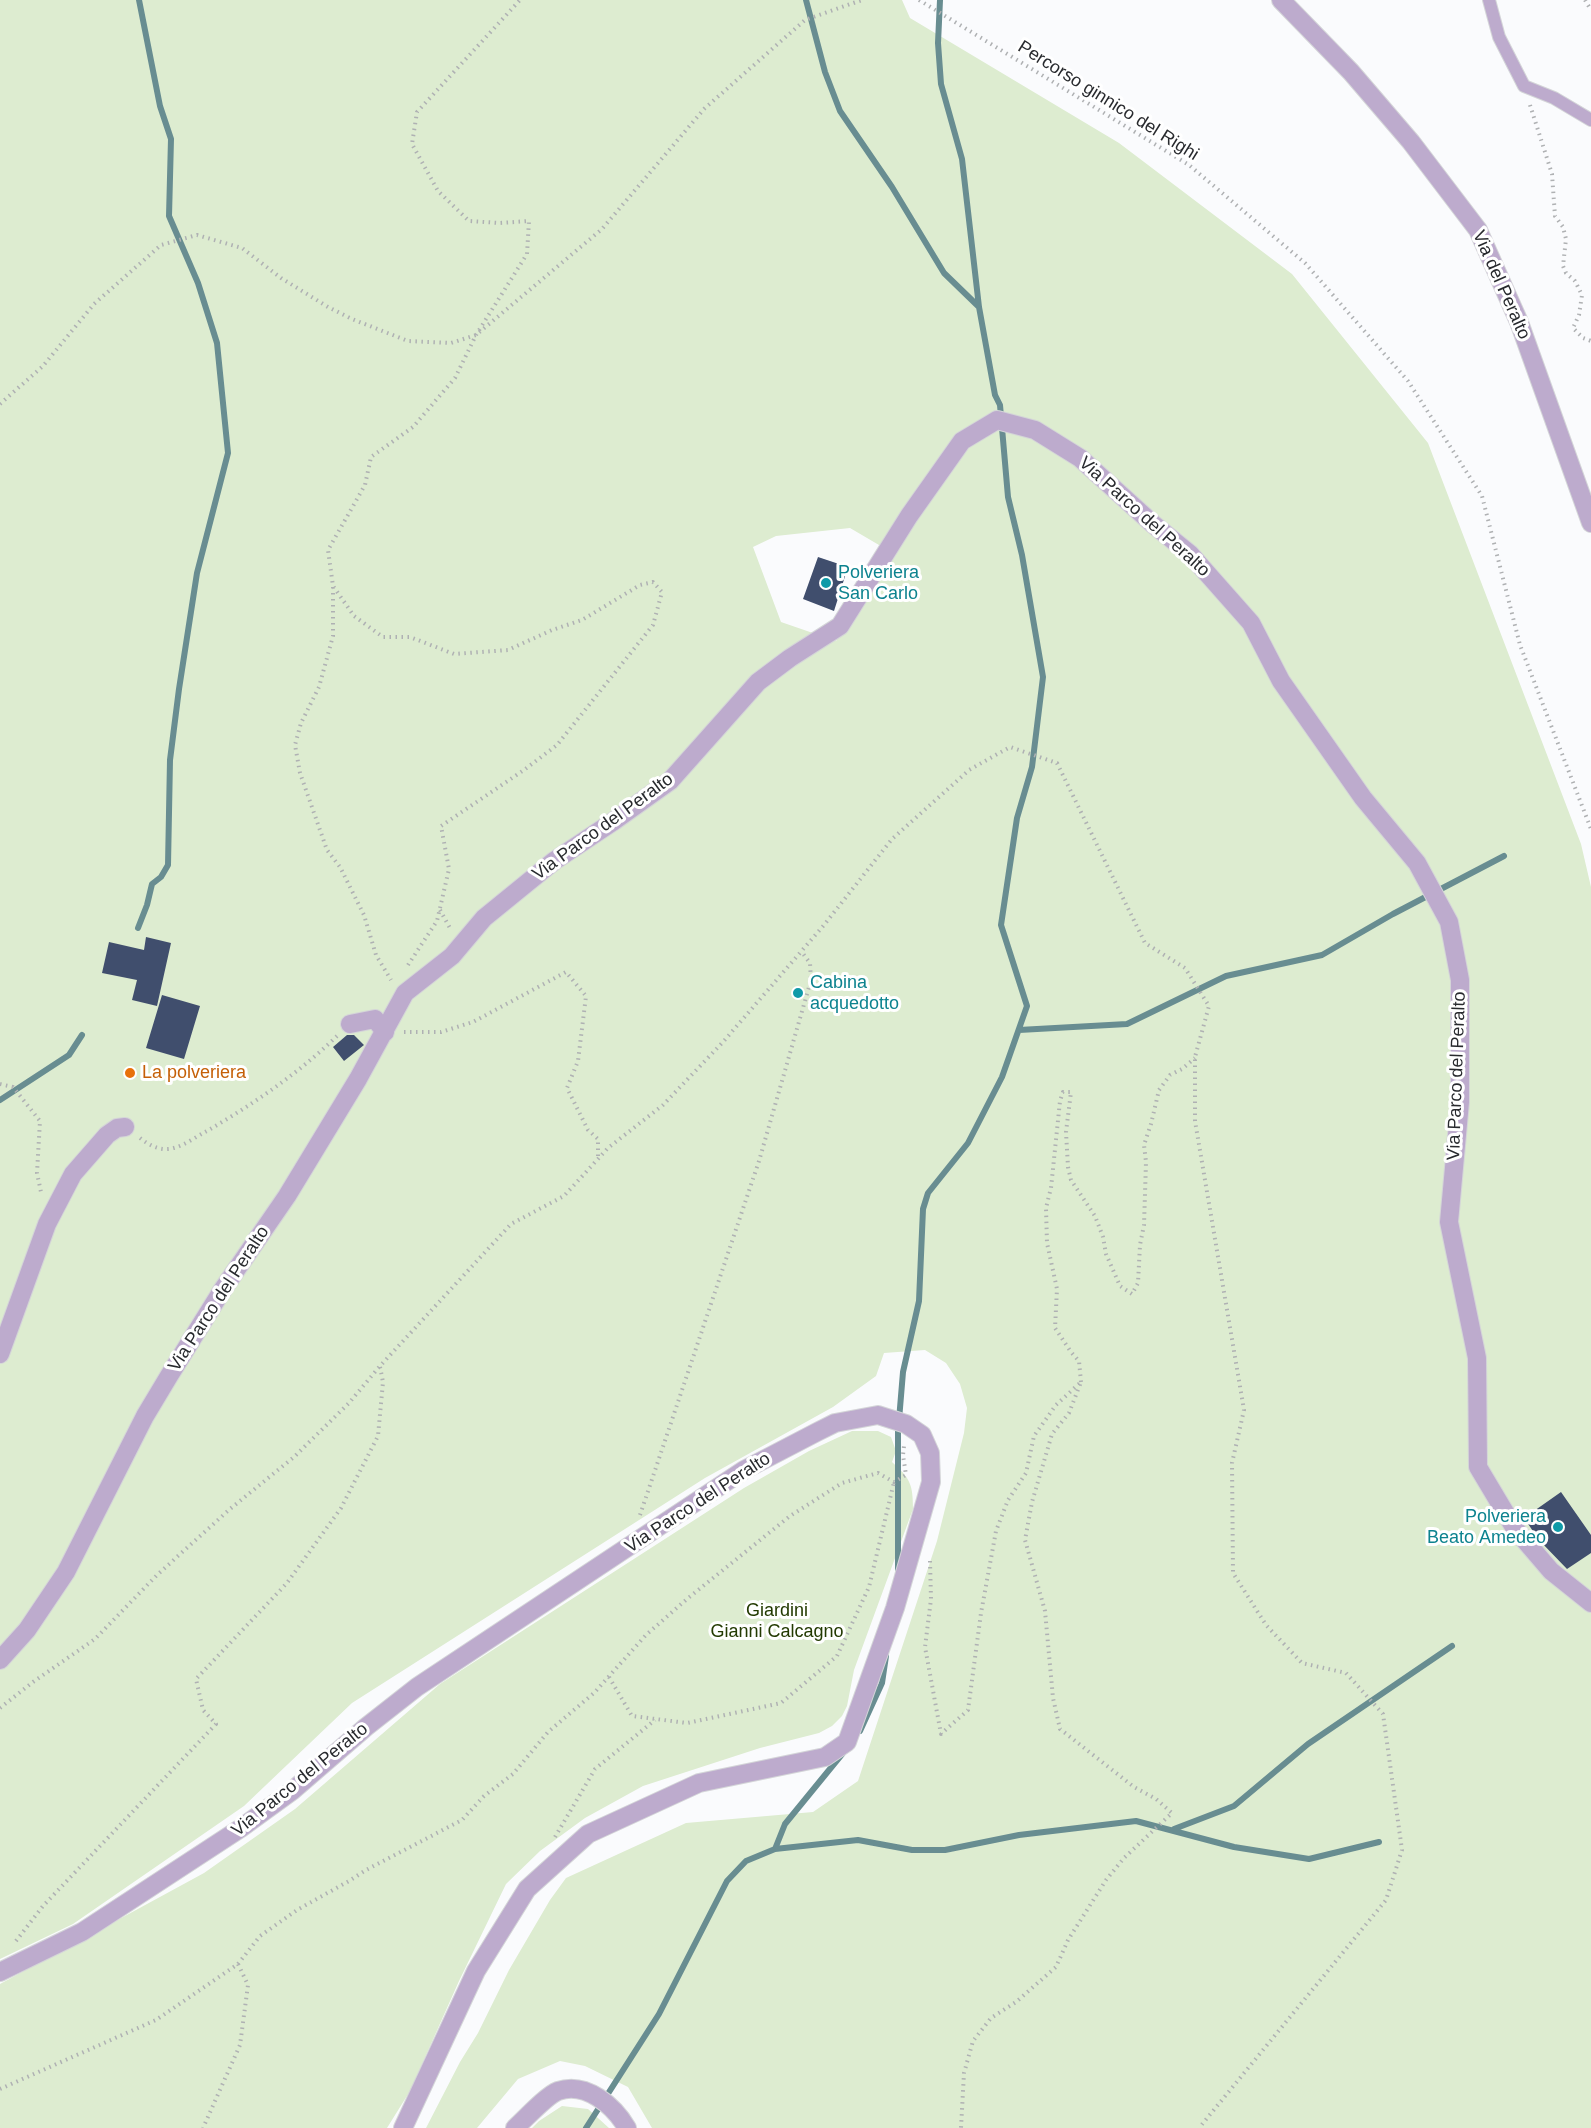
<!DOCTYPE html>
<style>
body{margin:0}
canvas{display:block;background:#fafbfd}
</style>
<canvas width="1591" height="2128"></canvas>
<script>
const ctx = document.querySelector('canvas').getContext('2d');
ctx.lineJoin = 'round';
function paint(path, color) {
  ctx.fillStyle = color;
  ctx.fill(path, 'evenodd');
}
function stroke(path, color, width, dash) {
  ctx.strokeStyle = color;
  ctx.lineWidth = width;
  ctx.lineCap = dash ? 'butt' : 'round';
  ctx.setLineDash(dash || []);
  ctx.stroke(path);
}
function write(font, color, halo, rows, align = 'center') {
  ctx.font = font + ' Arial,sans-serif';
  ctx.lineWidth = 6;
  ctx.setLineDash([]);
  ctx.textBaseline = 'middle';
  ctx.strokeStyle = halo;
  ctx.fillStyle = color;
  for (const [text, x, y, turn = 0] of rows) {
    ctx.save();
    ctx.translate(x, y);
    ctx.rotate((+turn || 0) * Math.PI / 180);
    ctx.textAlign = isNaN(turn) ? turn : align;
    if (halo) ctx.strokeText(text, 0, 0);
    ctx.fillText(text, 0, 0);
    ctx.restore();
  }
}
paint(new Path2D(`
 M0,0H902L910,18L1119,143L1292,274L1428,443L1581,844L1591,887V2128H652L628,2087L585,2066L560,2061L518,2079L477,2128H426L460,2062L478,2033L509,1970L550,1900L566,1878L686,1823L813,1812L858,1781L937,1541L964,1433L967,1408L960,1384L946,1363L925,1350L884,1353L876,1376L833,1407L705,1478L352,1703L244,1806L73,1924L0,1959ZM850,528L896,555L836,641L781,622L753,547L776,536Z
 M852,1431H878L891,1437L896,1451L892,1462C910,1478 913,1484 913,1509L854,1670L847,1706L842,1716L832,1726L819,1733L760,1748L643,1786L585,1818L540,1851L506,1884L459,1981L410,2091L387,2128H0V1984L204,1873L295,1809L440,1684L744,1488L809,1451Z
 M562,2106L588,2109L609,2128H532L539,2121Z`), '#ddecd0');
stroke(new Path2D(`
 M806,0L825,72L840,111L892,187L944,273L978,306
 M138,928L147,905L152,884L161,877L168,865L170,760L179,689L197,573L228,453L217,343L198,283L169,216L171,139L160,106L139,0
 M1019,1030L1127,1024L1226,976L1322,955L1393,914L1504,856
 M0,1100L69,1055L82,1035
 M898,1569V1432L903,1372L919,1301L923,1209L928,1193L968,1143L1002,1077L1027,1006L1001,925L1017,818L1032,767L1043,677L1022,555L1008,497L1000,405L995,395L979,307L962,159L941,84L938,43L940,0
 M860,1731L882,1683L886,1656
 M1174,1829L1234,1806L1308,1744L1452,1646
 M775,1849L785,1824L843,1753
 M586,2128L659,2014L727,1881L746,1861L775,1849L858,1840L912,1850H945L1019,1835L1136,1821L1234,1847L1309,1859L1379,1842`), '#688d91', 6);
paint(new Path2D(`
 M818,557L848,567L834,611L803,599Z
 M146,937L171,943L157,1006L132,1000L137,980L102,973L109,942L144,950Z
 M162,995L200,1006L184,1059L146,1048Z
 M347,1035H354L364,1045L344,1061L333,1047Z
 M1561,1492L1591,1535V1553L1567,1569L1539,1540L1524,1518Z`), '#404e6d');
const lane = new Path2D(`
 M1489,0L1499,37L1524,86L1554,98L1591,120`);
const street = new Path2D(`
 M1281,0L1351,72L1411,142L1478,230L1519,322L1591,523
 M350,1024L375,1019L385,1032
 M0,1354L47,1224L73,1174L107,1135L117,1128L125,1127
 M0,1660L27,1630L66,1572L145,1416L169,1376L223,1289L287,1196L358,1079L405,993L452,956L484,918L554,861L614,821L670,781L758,682L790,658L840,626L909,516L962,441L997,420L1035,430L1080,458L1153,524L1190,554L1251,623L1281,681L1363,798L1417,863L1449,922L1460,980V1102L1449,1222L1477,1358L1478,1467L1515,1529L1551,1571L1591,1603
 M0,1972L82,1932L241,1828L292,1791L366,1727L417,1687L744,1470L817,1432L835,1423L878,1415L906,1424L922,1435L930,1453L931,1482L895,1608L847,1742L825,1757L699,1783L588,1834L527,1889L476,1971L403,2128
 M515,2128C524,2120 547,2095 558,2091C586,2081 614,2106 627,2128`);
stroke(lane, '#d4d5d8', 14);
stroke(street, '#d4d5d8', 20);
stroke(new Path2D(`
 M919,0L1189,165L1305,263L1408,381L1482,496L1520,645L1591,829
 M1585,0L1591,10
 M1530,105L1552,174L1555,216L1563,227L1566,239L1563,266L1566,273L1575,281L1582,295L1579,315L1573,328L1583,338L1591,341
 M0,404L43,366L94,304L161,245L197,235L242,248L281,278L328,307L352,319L408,341L451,343L476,335L602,229L704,109L805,20L862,0
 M333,587V636L319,687L301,723L295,745L300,773L327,850L340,867L364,915L376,955L391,980
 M440,910L451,930
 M408,965L437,921L449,869L441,826L524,770L557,745L653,625L662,592L653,582L640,585L582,620L552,630L508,650L454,654L410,637H383L354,616L333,586L328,550L365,485L371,457L413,427L455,378L476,335L527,254L529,221L500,223L469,221L438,191L412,144L417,112L520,0
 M404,1032H441L473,1022L566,972L586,996L578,1061L567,1088L588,1130L598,1139V1157
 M0,1084L13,1087L40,1121L37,1173L41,1192
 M140,1138C149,1145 158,1150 169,1149C183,1147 195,1137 207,1131C253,1104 298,1074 337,1036
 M1081,1382L1079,1361L1071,1352L1055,1328L1057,1289L1047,1243L1046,1208L1051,1188L1060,1101L1063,1092H1071L1066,1132L1068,1167L1071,1180L1095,1216L1103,1237L1106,1254L1120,1286L1132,1294L1138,1283L1140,1245L1144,1225L1146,1162L1144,1145L1151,1124L1159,1090L1170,1075L1182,1069L1195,1058
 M640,1515L759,1161L811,980L810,963L801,951
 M930,1561L931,1599L925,1647L941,1734L968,1710L981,1613L996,1531L1008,1500L1026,1473L1034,1436L1056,1405L1081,1382L1069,1413L1052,1434L1032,1502L1025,1540L1045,1611L1053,1698L1060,1729L1134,1787L1156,1799L1172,1813L1124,1858L1106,1880L1068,1940L1056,1967L1016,2002L991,2018L973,2041L964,2073L961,2128
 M609,1677L632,1716L687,1723L781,1703L837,1656L869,1587L894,1482
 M0,1708L33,1682L95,1639L157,1575L230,1509L294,1457L349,1403L380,1366L511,1224L564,1196L608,1148L663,1105L723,1042L824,925L892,839L969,770L1010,747L1057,763L1145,943L1185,968L1209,1006L1195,1057V1121L1244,1410L1232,1463L1233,1573L1266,1625L1302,1663L1346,1673L1383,1714L1402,1850L1386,1900L1199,2128
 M555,1837L595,1769L655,1720
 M16,1941L43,1906L216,1724L203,1710L196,1679L287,1583L341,1508L378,1436L383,1382L380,1367
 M238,1964L260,1936L297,1910L349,1881L366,1870L462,1820L484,1796L513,1774L548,1732L594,1693L646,1635L687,1599L790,1516L842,1483L878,1473L894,1482L906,1475L903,1455L904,1446
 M0,2089L156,2020L238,1964L248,1985L240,2045L203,2128`), '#afb1b3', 4, [1.5, 4.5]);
stroke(lane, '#bdabcd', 12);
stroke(street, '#bdabcd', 18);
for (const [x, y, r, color] of [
 [826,583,6,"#0f9aa8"],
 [798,993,6,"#0f9aa8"],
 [130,1073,6,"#e8710a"],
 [1558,1527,6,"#0f9aa8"]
]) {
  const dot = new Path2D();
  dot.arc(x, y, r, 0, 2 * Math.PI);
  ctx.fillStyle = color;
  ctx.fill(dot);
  stroke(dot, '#fff', 2);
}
write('18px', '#282a2e', '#fff', [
 ["Percorso ginnico del Righi",1108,101,32],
 ["Via del Peralto",1501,285,66],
 ["Via Parco del Peralto",1144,517,42],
 ["Via Parco del Peralto",603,827,-36],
 ["Via Parco del Peralto",1457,1076,-88],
 ["Via Parco del Peralto",219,1299,-57],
 ["Via Parco del Peralto",698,1503,-33],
 ["Via Parco del Peralto",300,1780,-39]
]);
write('18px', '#0d838f', '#fff', [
 ["Polveriera",838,573],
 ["San Carlo",838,594],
 ["Cabina",810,983],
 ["acquedotto",810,1004],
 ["Polveriera",1546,1517,"right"],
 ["Beato Amedeo",1546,1538,"right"]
], 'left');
write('18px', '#c56008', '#fff', [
 ["La polveriera",142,1073]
], 'left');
write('18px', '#233a02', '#fff', [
 ["Giardini",777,1611],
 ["Gianni Calcagno",777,1632]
]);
</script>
